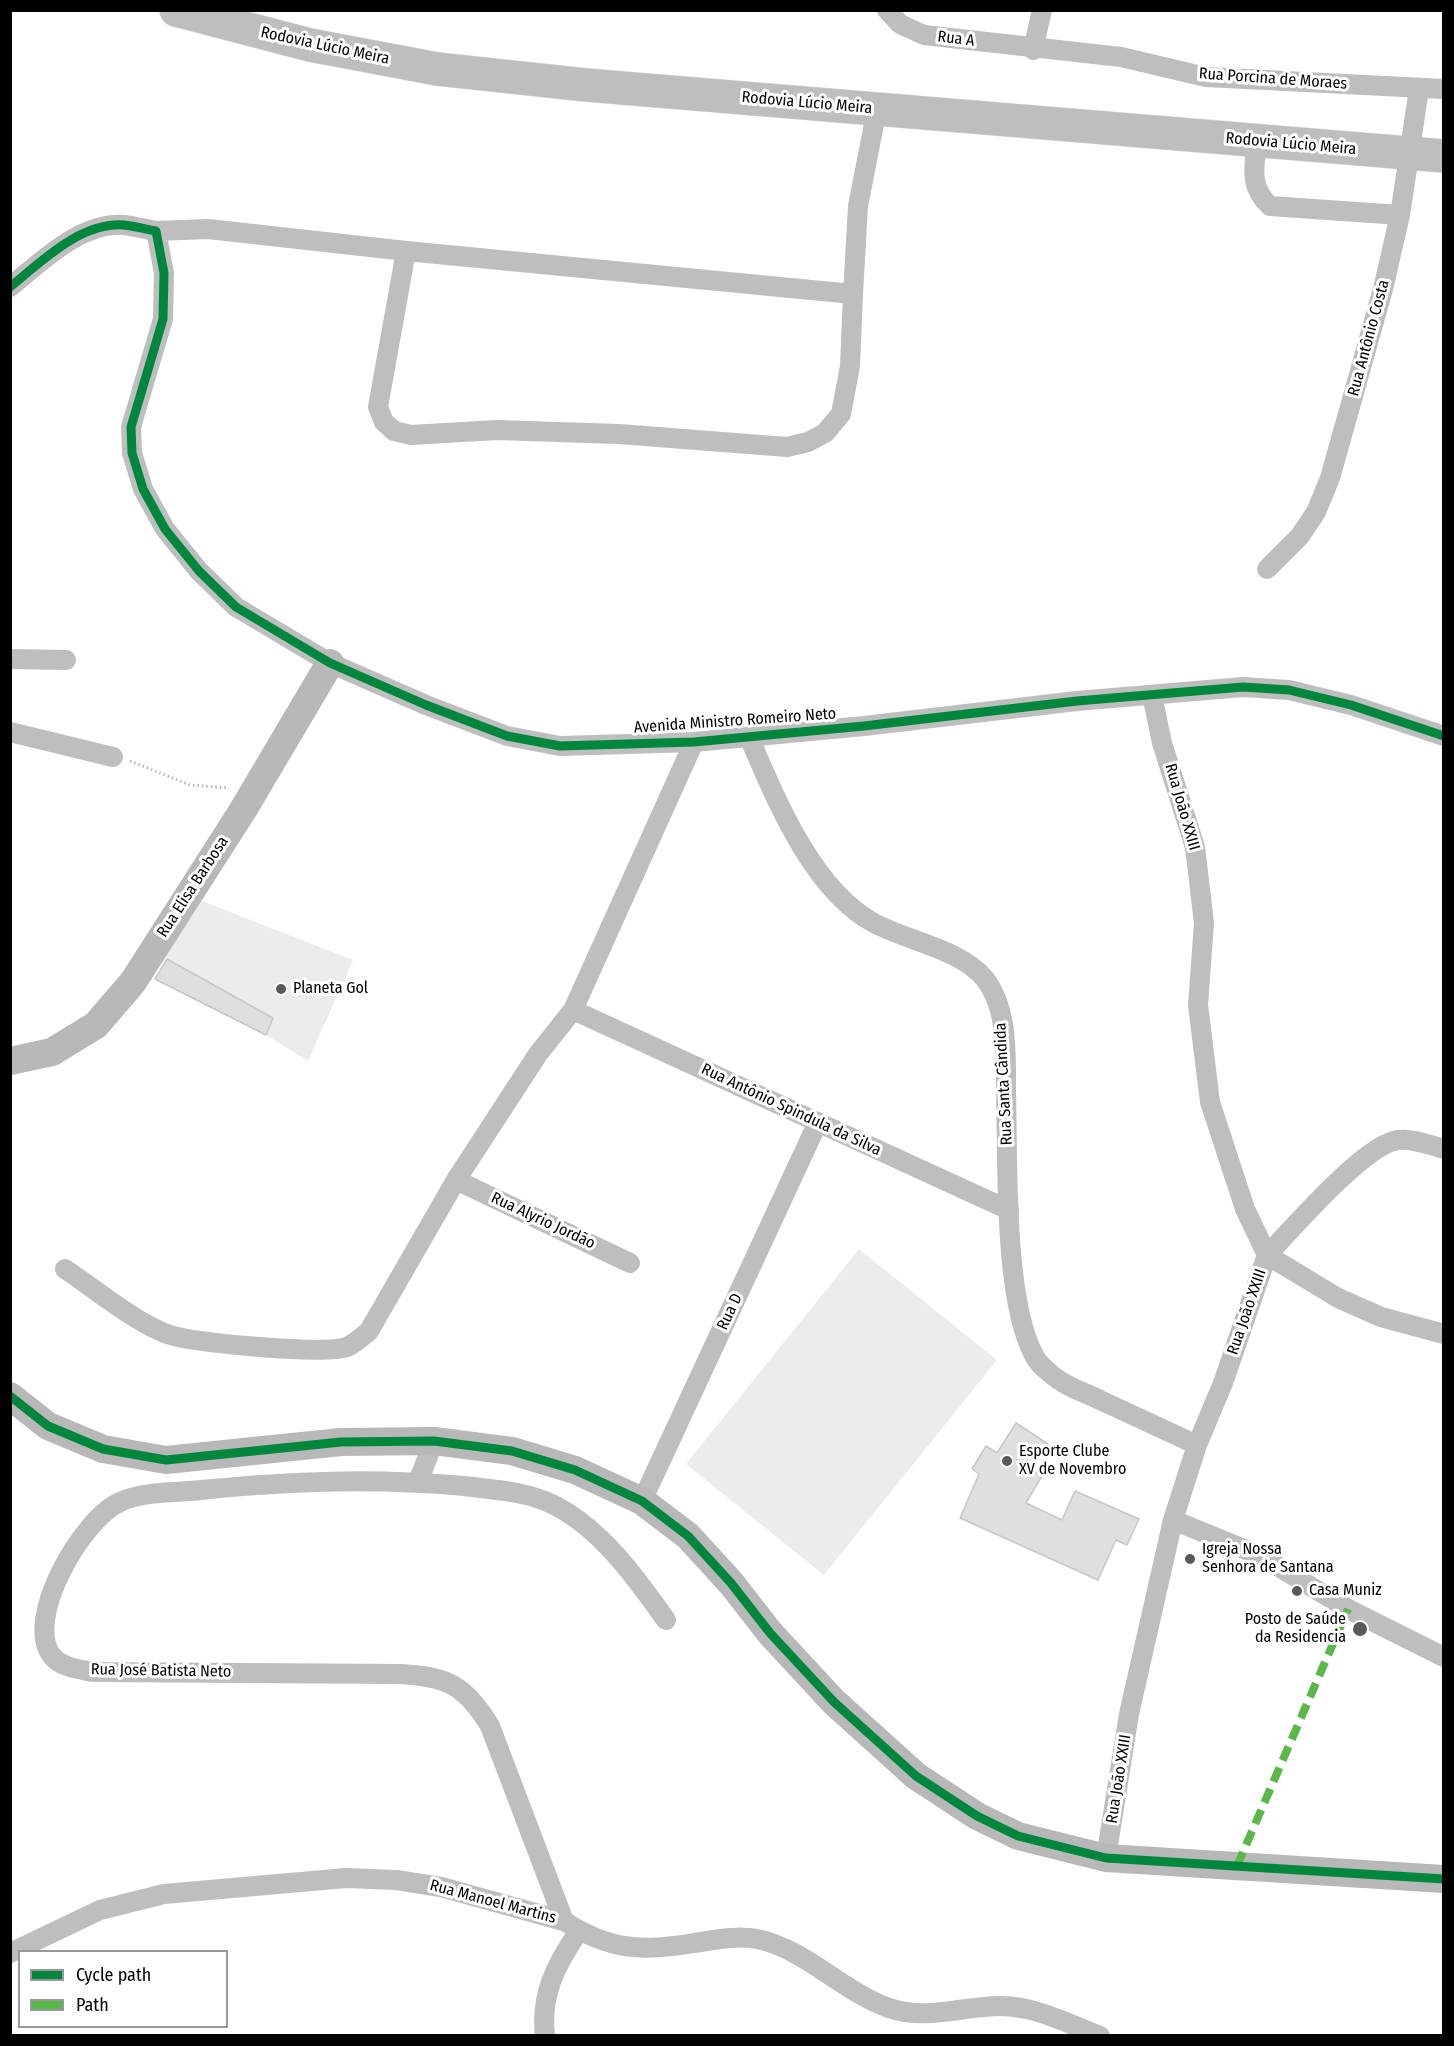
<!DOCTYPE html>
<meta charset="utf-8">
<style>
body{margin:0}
#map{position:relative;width:1454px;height:2046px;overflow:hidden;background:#fff;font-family:"Fira Sans Condensed",sans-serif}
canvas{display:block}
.frame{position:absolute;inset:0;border:12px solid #000;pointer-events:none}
.legend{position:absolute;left:18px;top:1950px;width:210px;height:78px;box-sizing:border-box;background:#fff;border:2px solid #999;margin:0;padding:8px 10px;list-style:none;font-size:18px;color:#000}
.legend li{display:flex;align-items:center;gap:12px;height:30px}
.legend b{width:30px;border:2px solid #999}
</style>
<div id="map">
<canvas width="1454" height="2046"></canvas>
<div class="frame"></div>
<ul class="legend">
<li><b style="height:8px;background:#00873e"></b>Cycle path</li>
<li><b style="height:8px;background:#58b947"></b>Path</li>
</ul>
</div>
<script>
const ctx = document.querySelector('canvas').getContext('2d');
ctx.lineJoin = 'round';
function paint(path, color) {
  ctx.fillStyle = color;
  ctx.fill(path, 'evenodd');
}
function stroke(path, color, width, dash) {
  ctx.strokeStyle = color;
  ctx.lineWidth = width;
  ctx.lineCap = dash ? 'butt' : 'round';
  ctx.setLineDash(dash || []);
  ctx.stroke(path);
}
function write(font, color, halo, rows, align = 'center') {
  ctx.font = font + ' "Fira Sans Condensed",sans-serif';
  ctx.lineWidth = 6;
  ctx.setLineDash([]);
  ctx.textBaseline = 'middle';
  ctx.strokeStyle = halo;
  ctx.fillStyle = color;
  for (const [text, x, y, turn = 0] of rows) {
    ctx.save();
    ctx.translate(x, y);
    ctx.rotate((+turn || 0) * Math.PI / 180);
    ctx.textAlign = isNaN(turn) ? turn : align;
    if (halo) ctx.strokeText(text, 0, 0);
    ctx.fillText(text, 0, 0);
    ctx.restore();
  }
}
paint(new Path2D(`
 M202,901L353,960L308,1061L266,1035L273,1018L165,957Z
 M859,1249L997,1360L824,1575L686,1464Z`), '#ececec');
const building = new Path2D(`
 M167,959L273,1018L266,1035L155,979Z
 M1016,1423L1048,1444L1032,1470L1042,1476L1026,1503L1062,1520L1075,1491L1139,1519L1127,1545L1116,1540L1098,1580L960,1518L979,1474L972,1469L986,1446L997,1453Z`);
paint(building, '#dfdfdf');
stroke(building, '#c7c7c7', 1.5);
const highway = new Path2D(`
 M176,10L310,45L437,69L586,85L1444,156`);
stroke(highway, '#dbdbdb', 34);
stroke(new Path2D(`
 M130,761L190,785L229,788`), '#b9b9b9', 3, [1.5, 3]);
stroke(new Path2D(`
 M887,10L900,24L924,35L1121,57L1206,77L1444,89
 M1033,50L1042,10
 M1257,142C1254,167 1249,187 1270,206L1400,215
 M156,231L208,229L406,251L853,294L850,366L841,414L825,433L808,442L787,447L619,434L497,430L411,435L394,431L384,422L378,407L406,251
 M10,287C41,262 80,222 124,225C134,226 145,229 156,231L164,273L163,319L131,427L132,453L143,489L165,529L199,571L236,607L330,663L426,705L507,736L560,746L694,742L864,726L1077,701L1243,687L1289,690L1351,705L1444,736
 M853,294L858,206L877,109
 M1267,569L1300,536L1316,512L1330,478L1383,289L1400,215L1419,89
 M10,659L66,660
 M10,732L113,757
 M749,737C775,797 812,890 874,923C907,941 961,949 985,979C1008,1009 1006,1055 1006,1091C1008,1158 1003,1301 1035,1357C1038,1363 1046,1370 1051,1374C1064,1386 1084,1392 1100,1400C1132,1415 1165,1430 1197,1445
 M573,1010L1009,1210
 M1444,1149C1429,1145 1413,1138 1398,1140C1365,1144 1293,1228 1267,1255L1338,1298L1381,1317L1444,1334
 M456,1180L630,1263
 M65,1269C95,1289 137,1324 170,1335C197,1343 322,1355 347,1347C354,1344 363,1336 369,1331L456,1180L538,1054L573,1010L694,742
 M418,1482L434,1441
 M642,1501L818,1122
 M1173,1520L1261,1556L1348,1609L1444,1657
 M1106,1858L1129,1714L1173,1520L1197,1445L1223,1383L1267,1255L1245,1209L1210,1102L1198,1005L1204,923L1195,847L1162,743L1152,695
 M564,1921L490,1726C465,1685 448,1677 401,1674L93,1672C79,1669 62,1668 52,1656C23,1619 83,1518 120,1502C143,1491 176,1493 201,1490C292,1481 372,1478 464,1486C495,1490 528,1491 556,1506C603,1531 636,1578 666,1620
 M10,1953L100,1910L164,1894L346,1878L396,1880L441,1887L564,1921C608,1950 643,1952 694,1943C714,1940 737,1935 757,1939C806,1949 841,1991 889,2008C928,2021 961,2006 1001,2006C1035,2006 1069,2024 1100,2036
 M545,2036C540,1995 556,1964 579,1931`), '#bebebe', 20);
stroke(new Path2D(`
 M10,1061L52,1052L96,1025L133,982L243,810L330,663
 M10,1396L48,1426L103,1449L166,1460L341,1442L434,1441L512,1451L575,1470L642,1501L688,1536L731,1583L770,1633L834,1702L916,1776L977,1816L1018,1836L1106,1858L1444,1879`), '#b8b8b8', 28);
stroke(highway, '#bebebe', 33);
stroke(new Path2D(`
 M1237,1866L1348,1609`), '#58b947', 8, [15, 8]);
stroke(new Path2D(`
 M10,287C41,262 80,222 124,225C134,226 145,229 156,231L164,273L163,319L131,427L132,453L143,489L165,529L199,571L236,607L330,663L426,705L507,736L560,746L694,742L864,726L1077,701L1243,687L1289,690L1351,705L1444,736
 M10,1396L48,1426L103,1449L166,1460L341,1442L434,1441L512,1451L575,1470L642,1501L688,1536L731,1583L770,1633L834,1702L916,1776L977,1816L1018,1836L1106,1858L1444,1879`), '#00873e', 9);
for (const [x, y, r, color] of [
 [281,989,6,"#595959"],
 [1007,1461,6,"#595959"],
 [1190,1559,6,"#595959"],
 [1297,1591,6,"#595959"],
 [1360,1629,8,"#595959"]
]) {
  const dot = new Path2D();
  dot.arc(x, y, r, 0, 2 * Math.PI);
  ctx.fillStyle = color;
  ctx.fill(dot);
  stroke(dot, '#fff', 2);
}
write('16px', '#000', '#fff', [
 ["Rua A",956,39,7],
 ["Rodovia Lúcio Meira",325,46,12],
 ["Rua Porcina de Moraes",1273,79,4],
 ["Rodovia Lúcio Meira",807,103,5],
 ["Rodovia Lúcio Meira",1291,144,5],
 ["Rua Antônio Costa",1369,338,-75],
 ["Avenida Ministro Romeiro Neto",735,721,-4],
 ["Rua João XXIII",1182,807,74],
 ["Rua Elisa Barbosa",193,887,-57],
 ["Rua Santa Cândida",1004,1084,-93],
 ["Rua Antônio Spindula da Silva",791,1110,25],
 ["Rua Alyrio Jordão",543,1221,25],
 ["Rua D",730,1312,-65],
 ["Rua João XXIII",1247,1312,-71],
 ["Rua José Batista Neto",161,1671,1],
 ["Rua João XXIII",1119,1779,-81],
 ["Rua Manoel Martins",493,1902,15]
]);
write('16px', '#000', '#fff', [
 ["Planeta Gol",293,989],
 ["Esporte Clube",1019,1452],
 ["XV de Novembro",1019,1470],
 ["Igreja Nossa",1202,1550],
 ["Senhora de Santana",1202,1568],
 ["Casa Muniz",1309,1591],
 ["Posto de Saúde",1346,1620,"right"],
 ["da Residencia",1346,1638,"right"]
], 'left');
</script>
